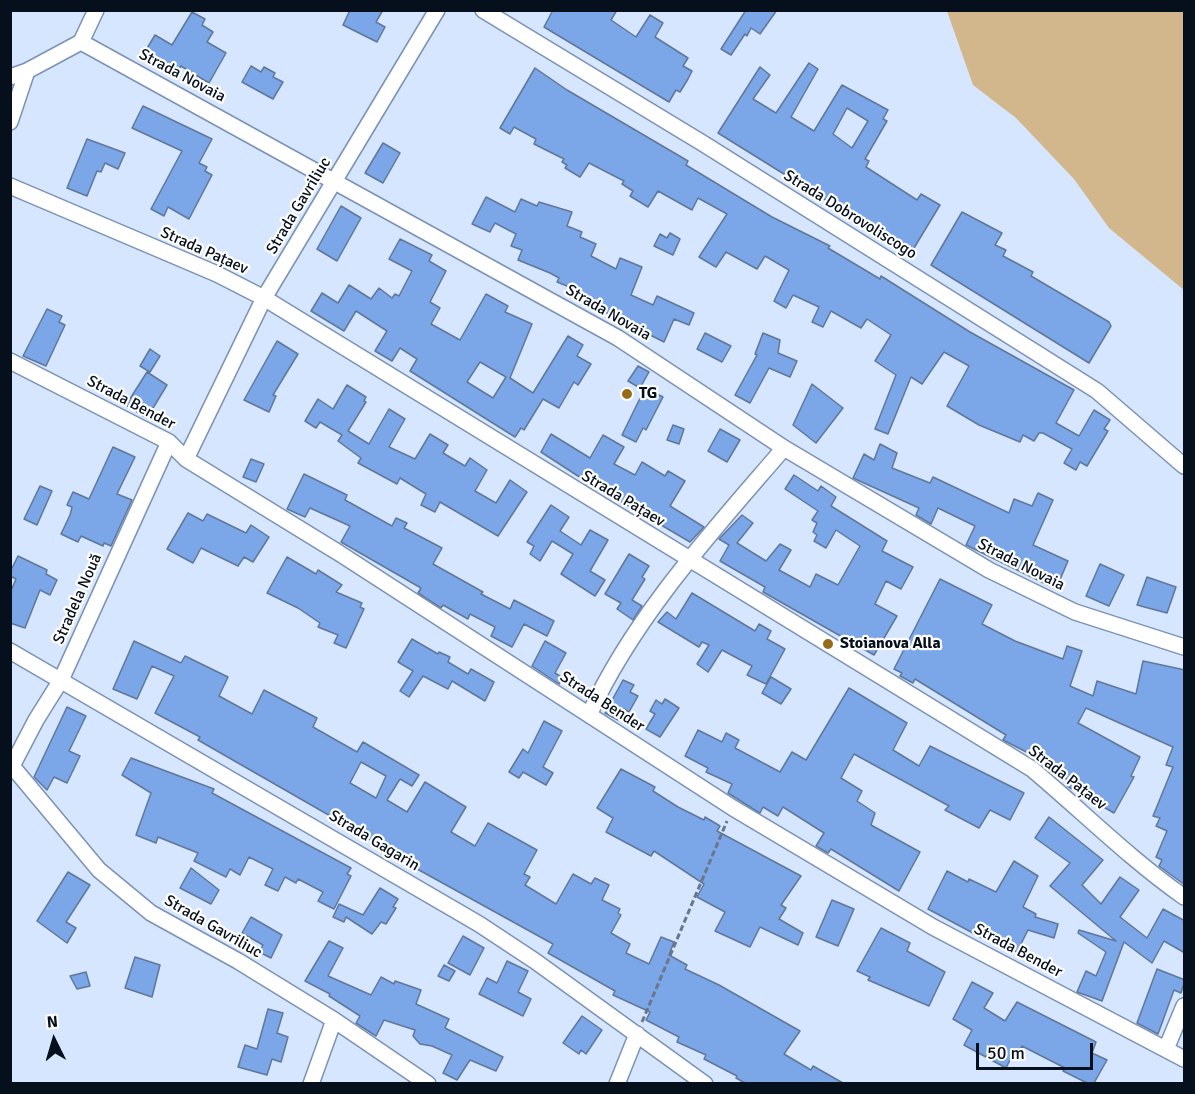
<!DOCTYPE html>
<meta charset="utf-8">
<style>
body{margin:0}
#map{position:relative;width:1195px;height:1094px;overflow:hidden;background:#d5e6fe;font-family:Signika,sans-serif}
canvas{display:block}
.frame{position:absolute;inset:0;border:12px solid #060f1c;pointer-events:none}
.north{position:absolute;left:24px;top:1010px;width:60px;height:60px;-webkit-text-stroke:4px #fff;paint-order:stroke;rotate:355deg;font-size:16px;font-weight:700;line-height:24px;text-align:center;color:#060f1c}
.north::after{content:'';display:block;margin:auto;width:21px;height:27px;background:#060f1c;clip-path:polygon(50% 0,100% 100%,50% 72%,0 100%)}
.scale{position:absolute;left:976px;top:1043px;width:117px;height:27px;box-sizing:border-box;border:3px solid #060f1c;border-top:0;padding-left:8px;font-size:18px;line-height:21px;white-space:nowrap;color:#060f1c;-webkit-text-stroke:4px #fff;paint-order:stroke}
</style>
<div id="map">
<canvas width="1195" height="1094"></canvas>
<div class="frame"></div>
<div class="north">N</div>
<div class="scale">50 m</div>
</div>
<script>
const ctx = document.querySelector('canvas').getContext('2d');
ctx.lineJoin = 'round';
function paint(path, color) {
  ctx.fillStyle = color;
  ctx.fill(path, 'evenodd');
}
function stroke(path, color, width, dash) {
  ctx.strokeStyle = color;
  ctx.lineWidth = width;
  ctx.lineCap = dash ? 'butt' : 'round';
  ctx.setLineDash(dash || []);
  ctx.stroke(path);
}
function write(font, color, halo, rows, align = 'center') {
  ctx.font = font + ' Signika,sans-serif';
  ctx.lineWidth = 4.5;
  ctx.setLineDash([]);
  ctx.textBaseline = 'middle';
  ctx.strokeStyle = halo;
  ctx.fillStyle = color;
  for (const [text, x, y, turn = 0] of rows) {
    ctx.save();
    ctx.translate(x, y);
    ctx.rotate((+turn || 0) * Math.PI / 180);
    ctx.textAlign = isNaN(turn) ? turn : align;
    if (halo) ctx.strokeText(text, 0, 0);
    ctx.fillText(text, 0, 0);
    ctx.restore();
  }
}
paint(new Path2D(`
 M947,11H1184V290L1109,228L1074,179L1016,118L973,85Z`), '#d2b68c');
const building = new Path2D(`
 M350,10H383L376,22L385,27L377,42L343,25Z
 M553,10H617L611,20L636,37L650,15L663,23L655,37L688,58L683,66L692,71L688,79L680,92L676,90L669,102L544,27Z
 M746,10H777L760,34L751,28L747,36L745,34L731,55L721,49Z
 M192,12L205,19L202,25L213,32L207,42L226,53L209,83L181,66L176,74L143,55L155,35L172,45Z
 M809,63L818,69L791,117L814,131L842,85L888,110L883,119L887,121L865,159L869,161L866,167L917,200L921,194L940,205L911,253L718,133L760,67L770,75L753,99L776,113ZM847,108L868,121L852,148L833,134Z
 M251,66L261,72L264,67L275,73L273,77L283,82L273,99L242,82Z
 M535,68L567,90L688,161L686,165L772,217L830,246L828,248L880,279L881,276L970,332L1074,390L1056,423L1079,436L1094,410L1110,420L1104,429L1108,431L1087,466L1080,462L1076,470L1064,463L1072,449L1043,433H1039L1034,441L1023,435L1020,442L979,425L947,406L969,366L944,352L922,384L911,377L888,434L875,429L896,375L875,361L891,335L867,319L861,328L831,311L823,327L812,322L819,307L793,295L786,308L774,301L789,270L765,256L757,269L726,252L716,267L699,257L727,214L698,198L692,210L658,191L648,207L630,196L633,191L622,184L624,181L589,163L580,177L565,168L567,165L562,162L564,159L534,144L536,139L514,127L510,134L500,128Z
 M143,106L212,139L199,163L207,167L205,171L212,175L189,219L168,207L164,216L151,209L182,151L132,128Z
 M87,139L125,153L118,169L105,163L101,172L97,171L87,196L67,188Z
 M383,143L400,153L383,183L365,173Z
 M486,197L515,212L521,199L537,206L539,202L572,212L567,226L582,232L580,237L596,244L591,256L616,269L620,258L642,267L631,295L653,305L657,296L694,313L689,325L674,319L664,342L579,299L582,292L557,282L559,278L550,273L518,260L522,250L511,246L516,234L495,223L490,232L472,224Z
 M341,206L361,218L337,261L317,249Z
 M962,212L1002,233L995,245L1006,250L1003,256L1033,272L1031,276L1109,322L1111,326L1089,363L931,265Z
 M670,233L680,239L673,255L654,246L660,234L667,238Z
 M400,239L432,255L429,261L446,271L430,302L440,308L431,324L460,340L486,294L508,306L505,312L532,324L510,378L533,393L568,336L583,345L577,356L591,364L578,385L574,382L559,408L543,399L524,430L521,428L515,437L410,371L417,359L400,348L392,361L375,351L387,331L356,311L344,331L311,311L322,293L338,303L349,285L371,299L379,288L392,298L395,294L399,296L412,271L389,259ZM480,362L506,377L493,398L467,382Z
 M47,309L62,316L59,322L65,325L46,366L23,356Z
 M705,333L731,346L722,362L697,349Z
 M763,333L780,340L778,353L797,361L790,377L769,368L750,403L735,395L757,355L755,354Z
 M277,341L298,354L273,395L276,396L269,412L244,400Z
 M150,349L160,356L150,372L140,366Z
 M638,366L649,372L640,388L628,381Z
 M147,372L167,385L147,418L126,405Z
 M812,384L843,408L816,443L793,425Z
 M347,385L366,397L364,401L366,402L348,431L369,444L389,409L405,419L389,447L415,459L430,434L448,445L443,453L465,466L470,458L487,470L475,491L496,503L510,480L527,492L498,536L440,502L435,512L421,505L426,494L400,478L397,484L358,463L361,458L338,441L342,435L320,422L316,428L305,421L318,399L333,409Z
 M645,388L663,397L646,430L643,428L636,442L622,435Z
 M673,425L684,429L679,444L667,440Z
 M720,429L740,440L727,462L708,451Z
 M551,434L590,458L603,435L624,447L614,464L635,475L642,462L665,476L668,471L685,481L670,506L704,527L690,542L581,478L541,452Z
 M880,444L897,453L892,468L930,483L933,477L1009,513L1014,499L1032,506L1038,493L1053,500L1033,545L1068,561L1056,589L966,545L975,526L938,508L931,524L916,515L919,508L853,478L864,454L874,460Z
 M113,447L135,457L117,494L132,500L111,546L104,543L103,546L81,536L78,542L61,534L70,515L72,507L67,505L73,492L89,499Z
 M251,459L264,464L256,482L243,477Z
 M304,474L347,495L345,500L392,526L396,518L407,523L404,528L442,548L433,564L483,592L481,594L510,609L514,600L554,621L547,636L524,624L512,647L491,636L495,627L470,614L468,619L443,605L441,608L418,593L421,588L341,542L350,526L310,508L305,517L287,509Z
 M794,475L818,491L821,486L836,497L831,506L887,541L882,551L913,567L901,589L886,581L875,604L897,616L874,655L763,592L765,587L720,561L729,545L719,539L742,515L753,523L737,543L766,561L780,544L791,550L779,570L810,587L816,574L838,585L860,546L836,530L826,548L814,541L817,535L813,532L817,523L812,520L818,511L785,489Z
 M40,486L52,491L37,525L24,519Z
 M551,505L569,517L560,531L581,545L590,530L608,540L590,571L605,580L595,596L561,574L573,554L552,541L540,561L530,554L534,546L527,542Z
 M188,513L203,521L207,514L246,533L251,525L269,537L253,562L244,557L238,566L201,548L193,563L167,549Z
 M629,554L649,566L642,577L645,579L632,600L642,606L633,620L617,609L621,603L605,594Z
 M18,556L47,570L46,574L57,580L50,595L40,590L25,628L10,623V593L16,579L10,576V572Z
 M287,557L316,574L318,570L342,585L336,592L362,603L360,607L364,609L346,648L334,643L338,635L318,627L320,623L298,608L267,593Z
 M1100,564L1124,575L1109,606L1086,596Z
 M1147,577L1176,587L1167,613L1137,605Z
 M940,579L992,605L982,624L1015,641L1063,659L1067,646L1082,651L1070,686L1093,696L1097,681L1136,694L1143,661L1185,670V885L1159,866L1162,860L1156,857L1167,831L1156,826L1160,818L1153,816L1173,767L1166,765L1173,747L1086,708L1078,723L1140,757L1131,776L1134,777L1114,813L1067,786L1070,781L1044,766L1040,763L1042,760L1003,740L1006,735L915,679L913,683L900,676L902,673L894,669Z
 M692,593L755,631L759,624L771,631L767,639L785,649L766,684L747,675L752,666L722,650L708,672L697,664L709,645L702,642L699,647L658,622L667,612L676,619Z
 M412,639L438,654L439,652L450,657L448,662L468,674L471,669L494,682L485,701L452,681L448,689L423,676L409,697L400,691L413,671L398,662Z
 M134,641L181,663L185,656L228,677L219,696L252,714L264,690L317,718L313,727L357,752L363,742L419,775L412,786L400,779L387,800L407,812L425,782L466,807L451,832L475,846L488,823L537,850L524,874L530,877L525,885L556,904L573,874L591,884L595,878L609,885L602,900L620,909L618,913L621,915L611,933L630,944L626,953L649,964L661,937L674,942L669,955L687,965L685,969L719,985L800,1031L784,1054L811,1070L813,1066L843,1083H745L736,1078L737,1076L704,1059L706,1055L677,1042L679,1037L646,1020L650,1012L613,995L615,991L548,953L553,944L390,854L360,833L198,740L200,737L155,713L174,676L152,666L137,699L113,689ZM361,762L386,776L376,798L350,783Z
 M545,641L566,653L555,673L563,678L559,684L532,666Z
 M771,677L791,689L781,704L762,693Z
 M623,680L634,685L630,692L638,696L629,712L624,709L618,720L605,713Z
 M849,688L907,723L893,750L919,766L930,746L1024,793L1010,820L990,810L979,828L945,810L949,806L854,754L841,778L862,791L857,801L875,813L871,825L920,852L899,891L831,849L828,853L816,846L824,833L783,807L778,816L763,807L760,813L758,812L728,793L732,784L706,772L708,768L685,756L698,730L722,742L726,733L739,740L735,748L780,772L792,752L806,760Z
 M665,699L679,708L660,737L646,729L655,714L650,711L656,700L662,704Z
 M67,707L86,716L69,751L80,756L67,783L54,777L47,790L34,777Z
 M544,721L562,731L543,767L553,773L546,785L523,772L519,778L509,772L523,749L528,753Z
 M131,758L214,789L212,793L351,868L347,874L351,876L334,909L318,901L323,892L298,879L296,883L285,877L278,891L265,885L273,869L249,857L240,875L230,869L226,877L194,861L198,853L158,837L156,843L136,835L151,793L122,775Z
 M621,769L655,787L653,791L678,807L704,820L705,817L720,826L717,831L801,876L781,905L786,908L779,919L803,933L798,945L760,927L750,947L715,931L725,912L697,897L704,884L654,851L651,856L606,832L613,818L597,808Z
 M1049,817L1103,860L1082,885L1101,904L1120,877L1139,890L1120,917L1147,938L1163,909L1185,921V953L1164,941L1152,963L1124,942L1102,1001L1077,992L1086,971L1096,976L1106,952L1078,933L1079,930L1116,941L1050,886L1070,863L1035,838Z
 M1014,861L1038,876L1023,907L1036,914L1035,917L1058,924L1054,938L1028,930L1017,952L989,939L988,941L928,909L947,871L968,882L969,879L996,892Z
 M191,868L219,890L211,904L180,888Z
 M68,872L90,885L66,922L76,928L67,943L37,921Z
 M380,888L398,899L393,907L396,908L386,924L381,922L372,934L346,917L344,922L333,917L339,904L363,915Z
 M832,900L854,909L838,946L816,937Z
 M251,917L282,935L271,958L259,952L263,945L242,933Z
 M881,928L910,943L907,951L945,972L929,1006L868,980L870,977L857,971Z
 M463,936L484,948L470,975L448,963Z
 M329,941L343,948L328,976L371,995L381,977L394,984L395,981L421,990L416,1004L449,1019L445,1028L503,1057L496,1071L470,1060L457,1080L443,1073L452,1055L432,1046L420,1044L413,1036L415,1030L384,1020L376,1036L356,1023L360,1016L329,996L330,994L305,981Z
 M135,957L160,965L152,997L125,988Z
 M507,961L528,971L518,992L531,999L523,1016L479,994L487,978L497,983Z
 M444,965L455,971L449,981L438,976Z
 M1157,969L1185,980L1181,993L1174,990L1158,1034L1137,1023Z
 M86,972L90,986L77,989L70,976Z
 M972,982L993,993L984,1008L1005,1021L1017,1002L1096,1042L1092,1053L1107,1060L1094,1083H1087L1063,1071L1065,1068L1022,1046L1016,1058L1012,1056L1006,1068L964,1045L972,1030L953,1019Z
 M268,1009L283,1013L277,1033L288,1037L281,1062L272,1059L267,1075L238,1067L245,1045L257,1049Z
 M582,1016L602,1030L586,1054L581,1050L579,1054L563,1043Z`);
paint(building, '#7ba6e7');
stroke(building, '#5f779a', 1.5);
const minor = new Path2D(`
 M483,10L704,144L1097,391L1184,466
 M81,42L618,338L784,448L989,570L1075,612L1184,647
 M81,42L96,10
 M10,77L27,71L81,42
 M10,122L27,71
 M10,186L217,274L264,298L1032,769C1083,812 1130,859 1184,897
 M10,361L169,442L186,459L339,553L733,808L933,927L1184,1059
 M169,442L61,680L36,720L12,766L99,870L151,913L238,961L334,1020L428,1084
 M186,459L264,298L437,10
 M10,651L479,924L535,961L705,1084
 M589,715C635,615 713,531 784,448
 M1166,1049L1184,1006
 M311,1084L334,1020
 M617,1084L637,1034`);
stroke(minor, '#7a92b7', 18);
stroke(new Path2D(`
 M642,1022L727,821`), '#6a778a', 3, [6, 3]);
stroke(minor, '#fff', 15);
for (const [x, y, r, color] of [
 [627,394,6,"#976c19"],
 [828,644,6,"#976c19"]
]) {
  const dot = new Path2D();
  dot.arc(x, y, r, 0, 2 * Math.PI);
  ctx.fillStyle = color;
  ctx.fill(dot);
  stroke(dot, '#fff', 2);
}
write('16px', '#060f1c', '#fff', [
 ["Strada Novaia",182,76,28],
 ["Strada Gavriliuc",299,206,-59],
 ["Strada Dobrovoliscogo",850,215,32],
 ["Strada Pațaev",204,251,24],
 ["Strada Novaia",608,313,30],
 ["Strada Bender",131,403,28],
 ["Strada Pațaev",623,499,31],
 ["Strada Novaia",1021,565,27],
 ["Stradela Nouă",78,599,-66],
 ["Strada Bender",602,702,33],
 ["Strada Pațaev",1067,778,38],
 ["Strada Gagarin",374,841,31],
 ["Strada Gavriliuc",213,927,30],
 ["Strada Bender",1018,951,28]
]);
write('bold 16px', '#060f1c', '#fff', [
 ["TG",639,394],
 ["Stoianova Alla",840,644]
], 'left');
</script>
